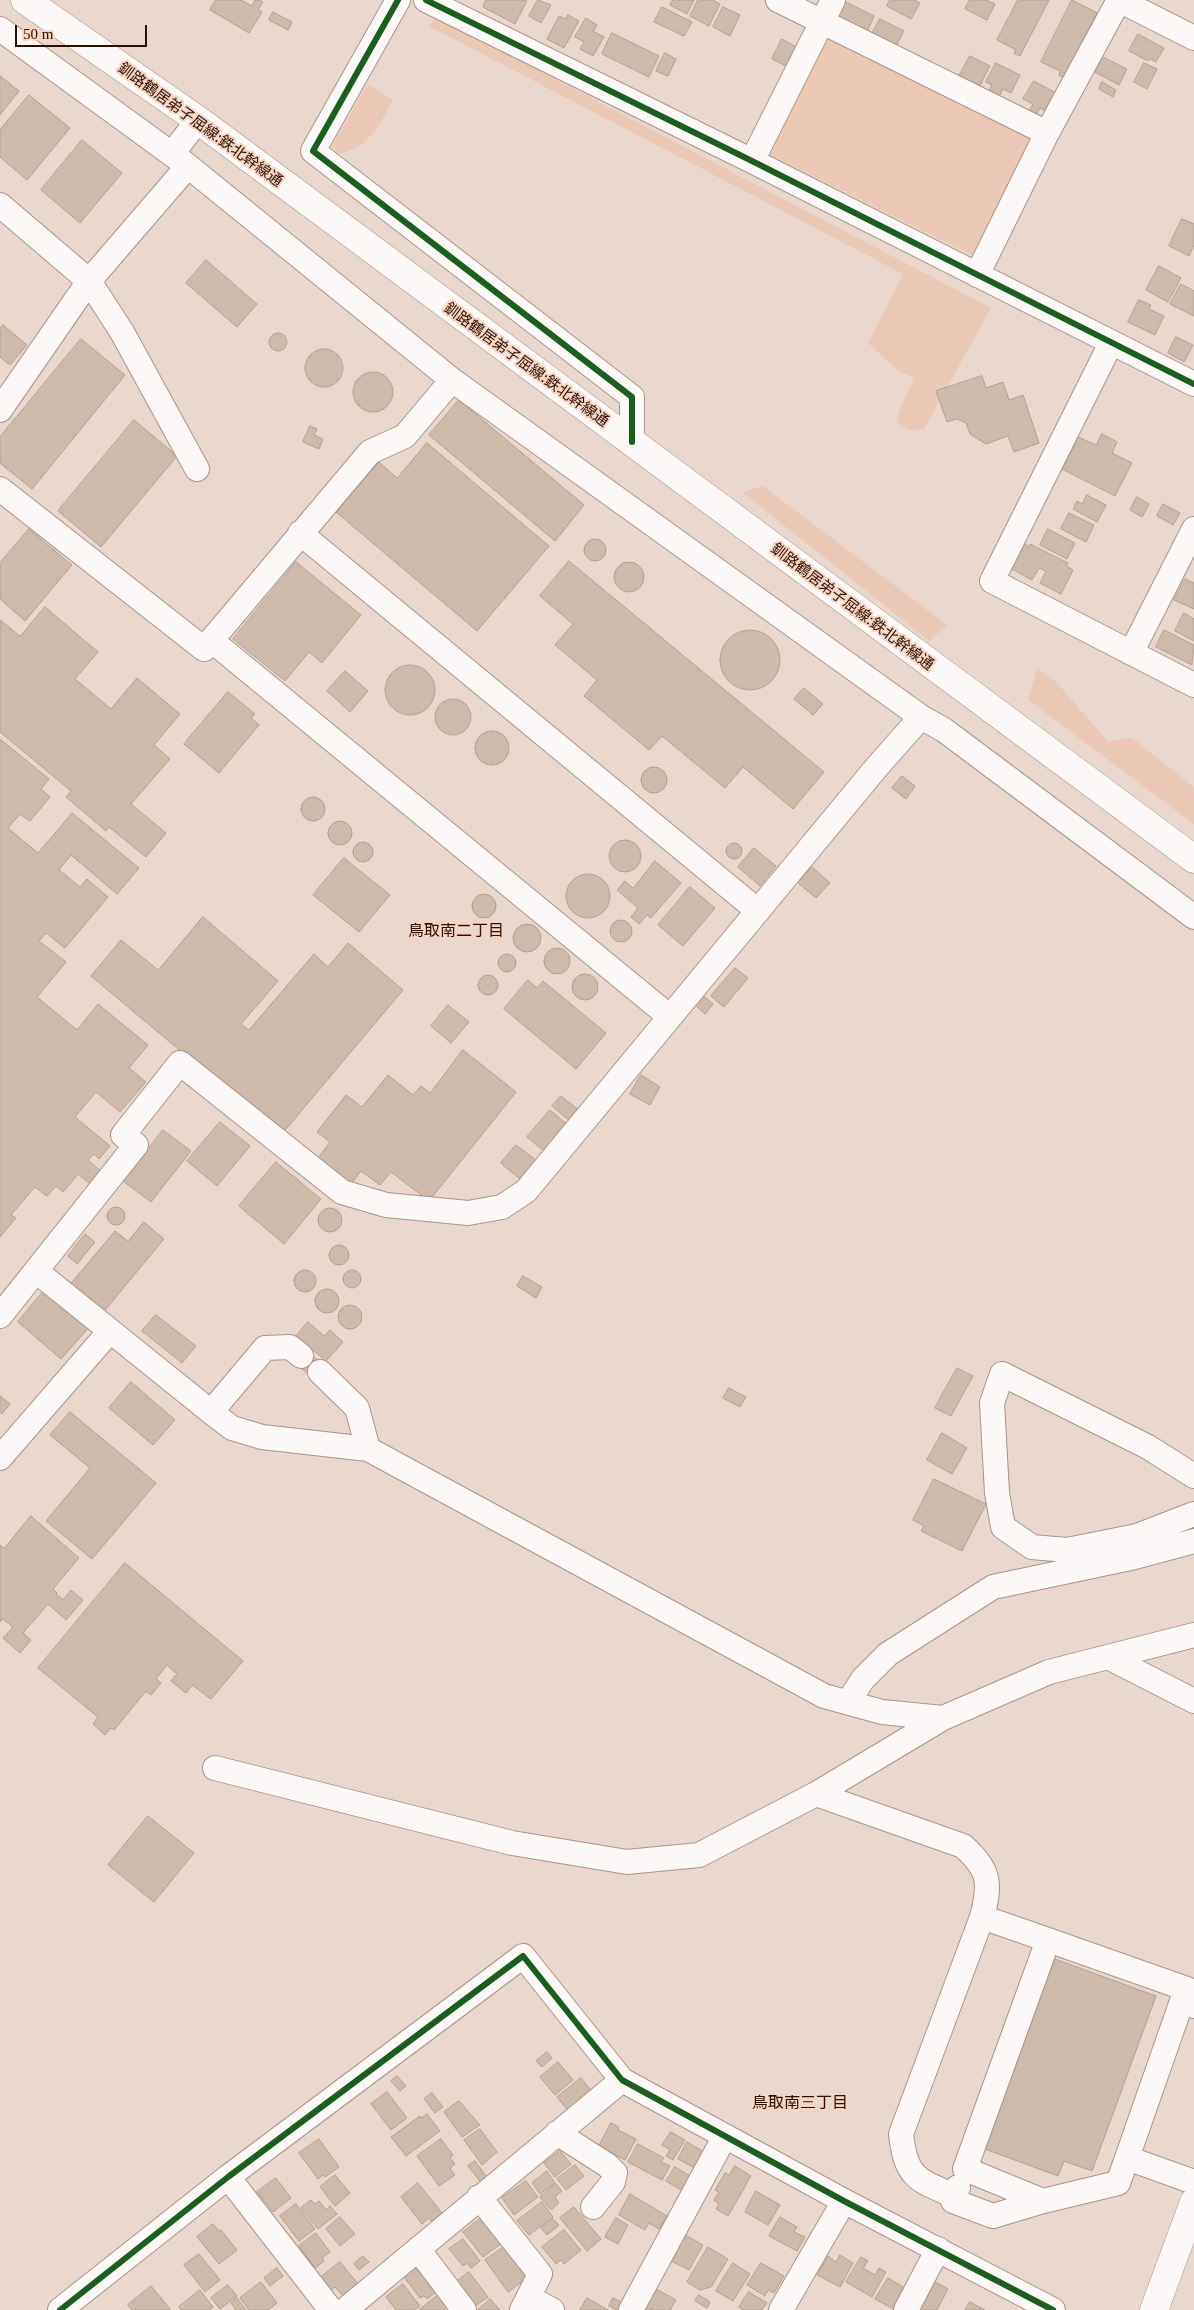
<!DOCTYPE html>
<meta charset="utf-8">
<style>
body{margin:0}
#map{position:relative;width:1194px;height:2310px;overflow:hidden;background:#ead8cf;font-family:Georgia,serif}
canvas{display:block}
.scale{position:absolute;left:15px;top:25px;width:132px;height:22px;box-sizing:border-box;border:2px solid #2d1002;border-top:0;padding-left:6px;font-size:15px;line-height:18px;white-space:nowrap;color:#2d1002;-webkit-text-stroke:4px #f5d5c4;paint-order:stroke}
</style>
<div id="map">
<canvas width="1194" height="2310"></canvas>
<div class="scale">50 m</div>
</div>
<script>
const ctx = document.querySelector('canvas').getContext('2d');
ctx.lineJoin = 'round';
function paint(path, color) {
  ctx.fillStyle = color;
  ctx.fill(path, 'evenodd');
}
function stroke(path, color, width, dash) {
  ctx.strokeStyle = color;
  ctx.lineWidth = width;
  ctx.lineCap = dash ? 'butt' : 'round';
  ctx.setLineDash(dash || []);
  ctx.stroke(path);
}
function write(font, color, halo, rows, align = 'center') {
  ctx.font = font + ' Georgia,"Noto Sans JP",serif';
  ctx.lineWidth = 4;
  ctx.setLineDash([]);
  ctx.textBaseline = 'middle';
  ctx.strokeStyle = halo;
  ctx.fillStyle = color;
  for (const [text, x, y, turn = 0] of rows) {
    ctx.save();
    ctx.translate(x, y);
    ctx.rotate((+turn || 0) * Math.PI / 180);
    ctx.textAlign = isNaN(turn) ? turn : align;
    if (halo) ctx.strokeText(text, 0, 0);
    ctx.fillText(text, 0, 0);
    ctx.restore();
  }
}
paint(new Path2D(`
 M437,17L991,308L924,429L909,430L897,422L899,412L914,378L897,370L868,343L903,274L429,26Z
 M825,35L1039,141L980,259L766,153Z
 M368,84L393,100C378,127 371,145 340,154L332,146Z
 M763,486L947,625L929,641L742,492Z
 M1037,668L1056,682L1108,741L1132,738L1194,787V824L1028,700Z`), '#ecc9b6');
const building = new Path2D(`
 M216,0H241L252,6L255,0H260L263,2L258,10L262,12L249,33L210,10Z
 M486,0H524L527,1L515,24L483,7Z
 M538,0L551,5L541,23L529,16Z
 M673,0H694L687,14L670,5Z
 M698,0H713L720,4L709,26L690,16Z
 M890,0H914L920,3L911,19L887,6Z
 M970,0H986L995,4L987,20L965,9Z
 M1018,0H1049L1020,56L1014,53L1016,50L997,40Z
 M1072,0L1097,13L1064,78L1059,75L1060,71L1041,62Z
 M846,2L874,16L867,32L838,18Z
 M662,7L692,22L684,36L654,22Z
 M723,7L740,15L730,36L713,27Z
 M273,12L292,22L288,30L269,20Z
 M568,15L579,21L564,48L547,39L559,16L566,19Z
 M586,18L597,25L593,31L604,37L593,56L580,49L584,42L575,37Z
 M880,19L904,31L895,48L871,35Z
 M612,33L659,56L649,77L602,54Z
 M1138,34L1164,48L1156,62L1150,59L1148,61L1129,51Z
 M782,39L796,47L786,66L772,59Z
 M665,53L676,59L668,76L656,71Z
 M970,56L990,66L977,91L957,80Z
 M1101,56L1127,69L1119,85L1093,71Z
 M996,63L1020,75L1011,93L1003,89L999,96L989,91L992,85L986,82Z
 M1144,63L1157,69L1147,89L1134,82Z
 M0,76L19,91L0,115Z
 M1034,81L1058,94L1047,112L1040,108L1036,115L1029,111L1033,104L1023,99Z
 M1102,82L1116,90L1113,97L1099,89Z
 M29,95L70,128L27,180L0,157V130Z
 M82,140L122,173L80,223L41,190Z
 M1182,219L1194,224V245L1189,256L1169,246Z
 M206,260L257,304L237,327L186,283Z
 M1159,266L1181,278L1168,302L1146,290Z
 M1181,284L1194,291V316L1170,304Z
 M1139,300L1151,305L1149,309L1164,316L1155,335L1128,322Z
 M3,325L27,345L10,365L0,357V329Z
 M269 342a9 9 0 1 1 18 0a9 9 0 1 1-18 0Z
 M1176,337L1193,345L1184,362L1168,353Z
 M81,339L125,375L32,489L0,463V437Z
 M305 368a19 19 0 1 1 38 0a19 19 0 1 1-38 0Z
 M353 392a20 20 0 1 1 40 0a20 20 0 1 1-40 0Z
 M982,376L986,388L1003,382L1009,400L1023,395L1039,443L1014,452L1008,436L986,444L970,434L966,423L957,419L947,422L936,391Z
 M459,400L584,505L555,541L429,435Z
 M134,420L177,456L101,547L58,511Z
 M310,426L317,429L314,435L323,439L319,449L303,442Z
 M1102,434L1117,442L1112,453L1132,463L1115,496L1062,469L1078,437L1096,445Z
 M427,443L549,546L477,631L336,512L379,462L397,478Z
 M1087,495L1106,505L1097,522L1073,509L1077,501L1082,504Z
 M1137,497L1149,504L1142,517L1130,510Z
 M1163,504L1180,513L1173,525L1157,516Z
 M1069,513L1094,525L1086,542L1061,529Z
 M29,529L72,565L25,621L0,599V563Z
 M1048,529L1075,543L1067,559L1040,545Z
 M584 550a11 11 0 1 1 22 0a11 11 0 1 1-22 0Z
 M1025,544L1029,547L1030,544L1068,563L1066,566L1073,570L1061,594L1040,583L1046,571L1039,568L1032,580L1012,569Z
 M569,561L824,772L793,809L743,767L725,788L662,736L649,750L584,696L597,680L555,645L573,624L540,596Z
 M296,562L361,615L322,663L309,652L285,681L233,639Z
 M614 577a15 15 0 1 1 30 0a15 15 0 1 1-30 0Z
 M1185,579L1194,583V609L1174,600Z
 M45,607L98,652L75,679L111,709L137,678L180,714L154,745L170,759L131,804L166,833L146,857L109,827L106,831L66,797L71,791L0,732V620L20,636Z
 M1184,613L1194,619V641L1175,631Z
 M720 660a30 30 0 1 1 60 0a30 30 0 1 1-60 0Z
 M1164,630L1194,645L1192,665L1156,647Z
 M385 690a25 25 0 1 1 50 0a25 25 0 1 1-50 0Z
 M345,671L368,691L350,712L327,691Z
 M804,688L823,704L813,715L794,699Z
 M228,692L255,714L251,718L259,725L219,773L184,744Z
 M435 717a18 18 0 1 1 36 0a18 18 0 1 1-36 0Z
 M475 748a17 17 0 1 1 34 0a17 17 0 1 1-34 0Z
 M0,739L49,779L41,789L50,797L30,821L20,814L8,828L38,853L72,813L139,868L117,894L71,855L59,870L80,887L87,879L108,897L65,948L46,933L39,941L66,962L37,997L77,1030L98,1004L148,1045L129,1068L146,1082L120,1112L96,1092L75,1117L110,1146L99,1159L94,1154L88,1160L103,1173L93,1186L78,1174L63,1192L56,1186L47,1196L35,1187L11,1215L16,1218L0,1237Z
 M641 780a13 13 0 1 1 26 0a13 13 0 1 1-26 0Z
 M902,776L915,786L906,799L892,788Z
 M301 809a12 12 0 1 1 24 0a12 12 0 1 1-24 0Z
 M328 833a12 12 0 1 1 24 0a12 12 0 1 1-24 0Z
 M609 856a16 16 0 1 1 32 0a16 16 0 1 1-32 0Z
 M353 852a10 10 0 1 1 20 0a10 10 0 1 1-20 0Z
 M726 851a8 8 0 1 1 16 0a8 8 0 1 1-16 0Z
 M754,848L776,866L760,886L738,867Z
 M344,858L390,895L359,932L313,895Z
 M655,861L681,883L651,918L647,915L639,924L631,917L638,908L617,890L625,881L633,888Z
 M812,867L830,883L816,898L798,883Z
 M566 896a22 22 0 1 1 44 0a22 22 0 1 1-44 0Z
 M690,887L715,908L683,946L658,925Z
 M472 906a12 12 0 1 1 24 0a12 12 0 1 1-24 0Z
 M203,917L278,981L241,1024L249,1030L314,954L328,967L348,943L403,990L281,1135L91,976L121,940L158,970Z
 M610 931a11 11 0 1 1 22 0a11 11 0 1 1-22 0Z
 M513 938a14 14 0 1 1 28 0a14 14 0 1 1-28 0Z
 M544 961a13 13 0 1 1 26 0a13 13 0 1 1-26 0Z
 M498 963a9 9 0 1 1 18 0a9 9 0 1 1-18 0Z
 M735,968L748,978L724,1007L711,996Z
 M572 987a13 13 0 1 1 26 0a13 13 0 1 1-26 0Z
 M478 985a10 10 0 1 1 20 0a10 10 0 1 1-20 0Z
 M528,980L537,988L543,981L606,1033L576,1069L504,1009Z
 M700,993L713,1004L705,1014L692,1002Z
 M448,1005L469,1022L451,1043L431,1026Z
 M463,1050L516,1092L429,1201L391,1172L380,1185L361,1171L351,1184L318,1158L330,1142L317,1132L346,1095L362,1107L388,1075L413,1095L421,1086L430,1093Z
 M641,1075L660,1087L650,1105L630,1094Z
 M561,1096L580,1111L571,1122L552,1106Z
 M550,1110L568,1125L545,1152L527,1137Z
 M220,1122L250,1146L217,1186L187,1161Z
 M163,1130L191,1151L151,1202L123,1181Z
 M516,1145L537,1161L521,1180L501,1163Z
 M276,1162L321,1199L284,1244L239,1206Z
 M107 1216a9 9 0 1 1 18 0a9 9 0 1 1-18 0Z
 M318 1220a12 12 0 1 1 24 0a12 12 0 1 1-24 0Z
 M144,1222L164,1239L101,1315L68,1287L115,1231L128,1241Z
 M85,1234L95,1242L77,1264L68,1256Z
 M329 1255a10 10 0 1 1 20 0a10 10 0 1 1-20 0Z
 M343 1279a9 9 0 1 1 18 0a9 9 0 1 1-18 0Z
 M294 1281a11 11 0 1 1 22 0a11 11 0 1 1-22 0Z
 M523,1276L542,1287L536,1298L517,1286Z
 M47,1287L92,1324L61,1359L18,1322Z
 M315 1301a12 12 0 1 1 24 0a12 12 0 1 1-24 0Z
 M338 1317a12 12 0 1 1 24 0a12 12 0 1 1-24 0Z
 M156,1315L196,1346L182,1363L142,1331Z
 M308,1322L324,1336L330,1330L343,1342L326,1361L296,1336Z
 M306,1350L325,1366L314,1379L295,1363Z
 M957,1368L973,1376L951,1416L935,1408Z
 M131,1382L175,1420L153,1445L109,1408Z
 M729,1388L746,1397L740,1407L723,1398Z
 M0,1396L10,1404L2,1414L0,1412Z
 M70,1412L156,1483L92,1559L46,1521L90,1468L50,1435Z
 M942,1433L967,1448L952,1474L927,1460Z
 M934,1479L986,1504L962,1551L921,1531L924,1526L913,1520Z
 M31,1516L79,1558L53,1589L57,1593L56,1594L63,1600L71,1590L83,1600L66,1620L48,1604L23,1633L31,1640L20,1653L3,1638L13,1627L3,1619L0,1622V1545L4,1548Z
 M125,1563L243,1661L211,1699L192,1685L186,1693L171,1681L177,1674L167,1665L156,1679L161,1683L151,1695L146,1691L114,1730L111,1728L105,1735L93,1724L98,1717L38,1668Z
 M148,1816L194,1853L154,1902L108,1865Z
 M1055,1959L1156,1996L1092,2171L1064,2161L1058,2176L985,2149Z
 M547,2052L552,2058L542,2067L536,2061Z
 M558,2062L573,2080L555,2095L540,2077Z
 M397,2076L406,2086L400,2091L391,2081Z
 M581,2078L594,2094L570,2113L557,2097Z
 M387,2092L407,2118L391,2130L371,2104Z
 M432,2093L443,2107L435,2113L424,2099Z
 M459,2101L480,2125L462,2137L444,2112Z
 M427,2114L440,2131L406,2156L391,2137L420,2116L421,2118Z
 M611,2123L619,2127L618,2130L636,2139L625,2160L599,2146Z
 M480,2129L497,2152L482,2165L464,2140Z
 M671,2132L685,2140L673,2160L666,2156L670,2150L662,2145Z
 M319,2139L339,2167L325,2177L323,2175L318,2179L299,2153Z
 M441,2139L453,2155L450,2158L455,2164L450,2168L455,2175L439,2186L417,2156Z
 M687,2142L709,2155L700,2171L678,2159Z
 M638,2144L664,2158L661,2162L670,2166L662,2180L628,2162Z
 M560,2151L571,2164L555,2177L544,2163Z
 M475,2161L489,2180L483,2185L468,2166Z
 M575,2165L584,2176L566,2190L557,2179Z
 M735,2166L751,2176L728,2216L716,2209L719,2204L714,2200L719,2192L715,2190L725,2173L729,2175Z
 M675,2167L697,2180L688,2194L666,2181Z
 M547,2171L555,2183L540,2194L532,2183Z
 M335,2175L350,2193L335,2206L320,2187Z
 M276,2178L291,2198L273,2212L257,2192Z
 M526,2181L538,2197L514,2215L502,2198Z
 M418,2183L446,2218L435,2226L429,2218L422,2224L401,2197Z
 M556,2184L562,2191L555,2197L559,2203L551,2210L540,2197Z
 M756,2191L780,2205L768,2225L745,2212Z
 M630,2194L667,2216L659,2229L649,2223L645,2230L619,2215Z
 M311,2200L315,2204L319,2201L326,2210L330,2206L337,2214L318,2229L301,2208Z
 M542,2202L553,2217L529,2235L517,2221Z
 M296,2204L315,2229L299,2241L280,2216Z
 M574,2207L601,2239L587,2251L560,2218Z
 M340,2217L355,2234L340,2246L326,2229Z
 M780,2217L797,2227L794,2232L805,2237L797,2251L769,2236Z
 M616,2218L628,2225L618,2244L605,2237Z
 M480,2219L493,2235L498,2230L506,2240L483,2257L463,2232Z
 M553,2219L559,2225L547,2235L541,2228Z
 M213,2224L219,2231L221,2230L237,2250L219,2264L197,2237Z
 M564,2230L581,2250L564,2264L561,2260L556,2264L542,2247Z
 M316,2233L330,2252L322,2258L324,2261L315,2268L299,2246Z
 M682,2233L703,2245L689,2270L671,2261L675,2257L670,2255Z
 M463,2239L480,2261L471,2268L467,2263L463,2266L449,2249Z
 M504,2247L527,2278L508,2292L485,2260Z
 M708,2247L728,2259L711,2287L700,2290L687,2282Z
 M199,2254L220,2280L205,2292L184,2265Z
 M840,2255L853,2263L840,2287L817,2275L828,2256L836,2262Z
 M363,2256L369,2262L359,2270L354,2264Z
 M861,2257L868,2261L863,2268L875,2275L879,2268L886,2272L872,2297L846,2282Z
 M340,2262L359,2285L344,2297L335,2287L331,2290L321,2277Z
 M733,2263L750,2274L733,2301L716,2291Z
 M761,2263L784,2276L774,2293L768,2290L765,2296L747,2285Z
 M277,2268L283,2276L270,2286L264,2278Z
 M415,2268L421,2275L426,2271L440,2289L427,2299L424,2296L420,2298L404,2277Z
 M469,2272L488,2297L471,2309L452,2285Z
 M888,2278L908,2290L895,2310L875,2299Z
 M930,2279L948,2289L937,2310H914Z
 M261,2282L277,2303L268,2310H249L240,2298Z
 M403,2284L420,2306L414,2310H396L386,2297Z
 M228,2285L237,2296L220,2309L211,2298Z
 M151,2286L171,2310H132L128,2305Z
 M654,2288L676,2300L670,2310H641Z
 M200,2290L213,2307L210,2310H181L179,2307Z
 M442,2292L451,2305L444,2310H419Z
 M749,2292L767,2303L762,2310H743L739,2307Z
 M699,2295L710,2302L707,2308L695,2301Z
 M237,2298L246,2310H236L231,2303Z
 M587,2298L608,2310H580Z
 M613,2298L626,2304L624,2310H617L609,2306Z
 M490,2299L500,2310H478Z
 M970,2302L985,2310H965Z`);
paint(building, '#cdbaaa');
stroke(building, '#b19f8e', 1);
const minor = new Path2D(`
 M398,0L313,151L632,397V442
 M426,0L752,161L1194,384
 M778,0L1047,133
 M1119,0L1194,38
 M0,29L188,166L452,380L405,436L370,452L204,649L0,489
 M172,154L198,120
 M752,161L833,0
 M0,205L89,281L122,332L197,469
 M977,275L1047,133L1119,0
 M1111,343L992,581L1194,685
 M452,380L921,717L944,730L1194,917
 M0,410L89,281L188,166
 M300,533L758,911
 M211,640L670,1017
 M1131,653L1194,529
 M36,1271L211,1412
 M0,1316L136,1145L123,1135L180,1063L342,1192L386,1205L468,1213L502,1207L526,1191L876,768L921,717
 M301,1356L290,1347L265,1348L211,1412L232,1428L262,1437L368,1449L824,1696L882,1712L943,1718
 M320,1372L357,1408L368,1449
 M0,1458L110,1331
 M1194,1476L1148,1447L1002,1374L992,1403L997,1493L1003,1527L1032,1547L1067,1550L1137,1536L1194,1514
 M1108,1657L1194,1701
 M848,1702L863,1679L888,1654L993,1587L1135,1557L1194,1541
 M215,1768L512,1843L627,1862L699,1855L816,1794L943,1718L1049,1672L1194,1635
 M816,1794L963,1846C990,1870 991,1883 982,1917L901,2134C906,2178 917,2180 955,2196
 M982,1917L1048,1940
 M1194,2006L1182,2001L1127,2158L1194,2182
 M557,2133L607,2165L615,2173L613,2182L593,2207
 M1127,2158L1118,2183L1043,2201L965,2169L1048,1940L1187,1989L1182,2001
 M228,2177L331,2310
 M958,2187L953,2201L993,2216L1043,2201
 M479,2197L540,2274L522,2310
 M418,2249L464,2310
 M529,2298L552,2310
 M60,2310L228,2177L523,1956L622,2080L844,2201L1053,2310
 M345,2310L622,2080
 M631,2310L725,2136
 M781,2310L844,2201
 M906,2310L938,2249`);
const major = new Path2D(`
 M25,0L198,120L1194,859
 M1154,2310L1194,2202`);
stroke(minor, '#aa9489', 26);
stroke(major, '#aa9489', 29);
stroke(minor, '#fcf9f8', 24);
stroke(major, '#fcf9f8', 28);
stroke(new Path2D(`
 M398,0L313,151L632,397V442
 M426,0L752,161L1194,384
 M60,2310L228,2177L523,1956L622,2080L844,2201L1053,2310`), '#1b5e20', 6);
write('15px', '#2d1002', '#f5d5c4', [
 ["釧路鶴居弟子屈線:鉄北幹線通",201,124,36],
 ["釧路鶴居弟子屈線:鉄北幹線通",527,364,36],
 ["釧路鶴居弟子屈線:鉄北幹線通",853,606,37]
]);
write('16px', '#2d1002', '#f5d5c4', [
 ["鳥取南二丁目",456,930],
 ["鳥取南三丁目",800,2102]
]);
</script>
